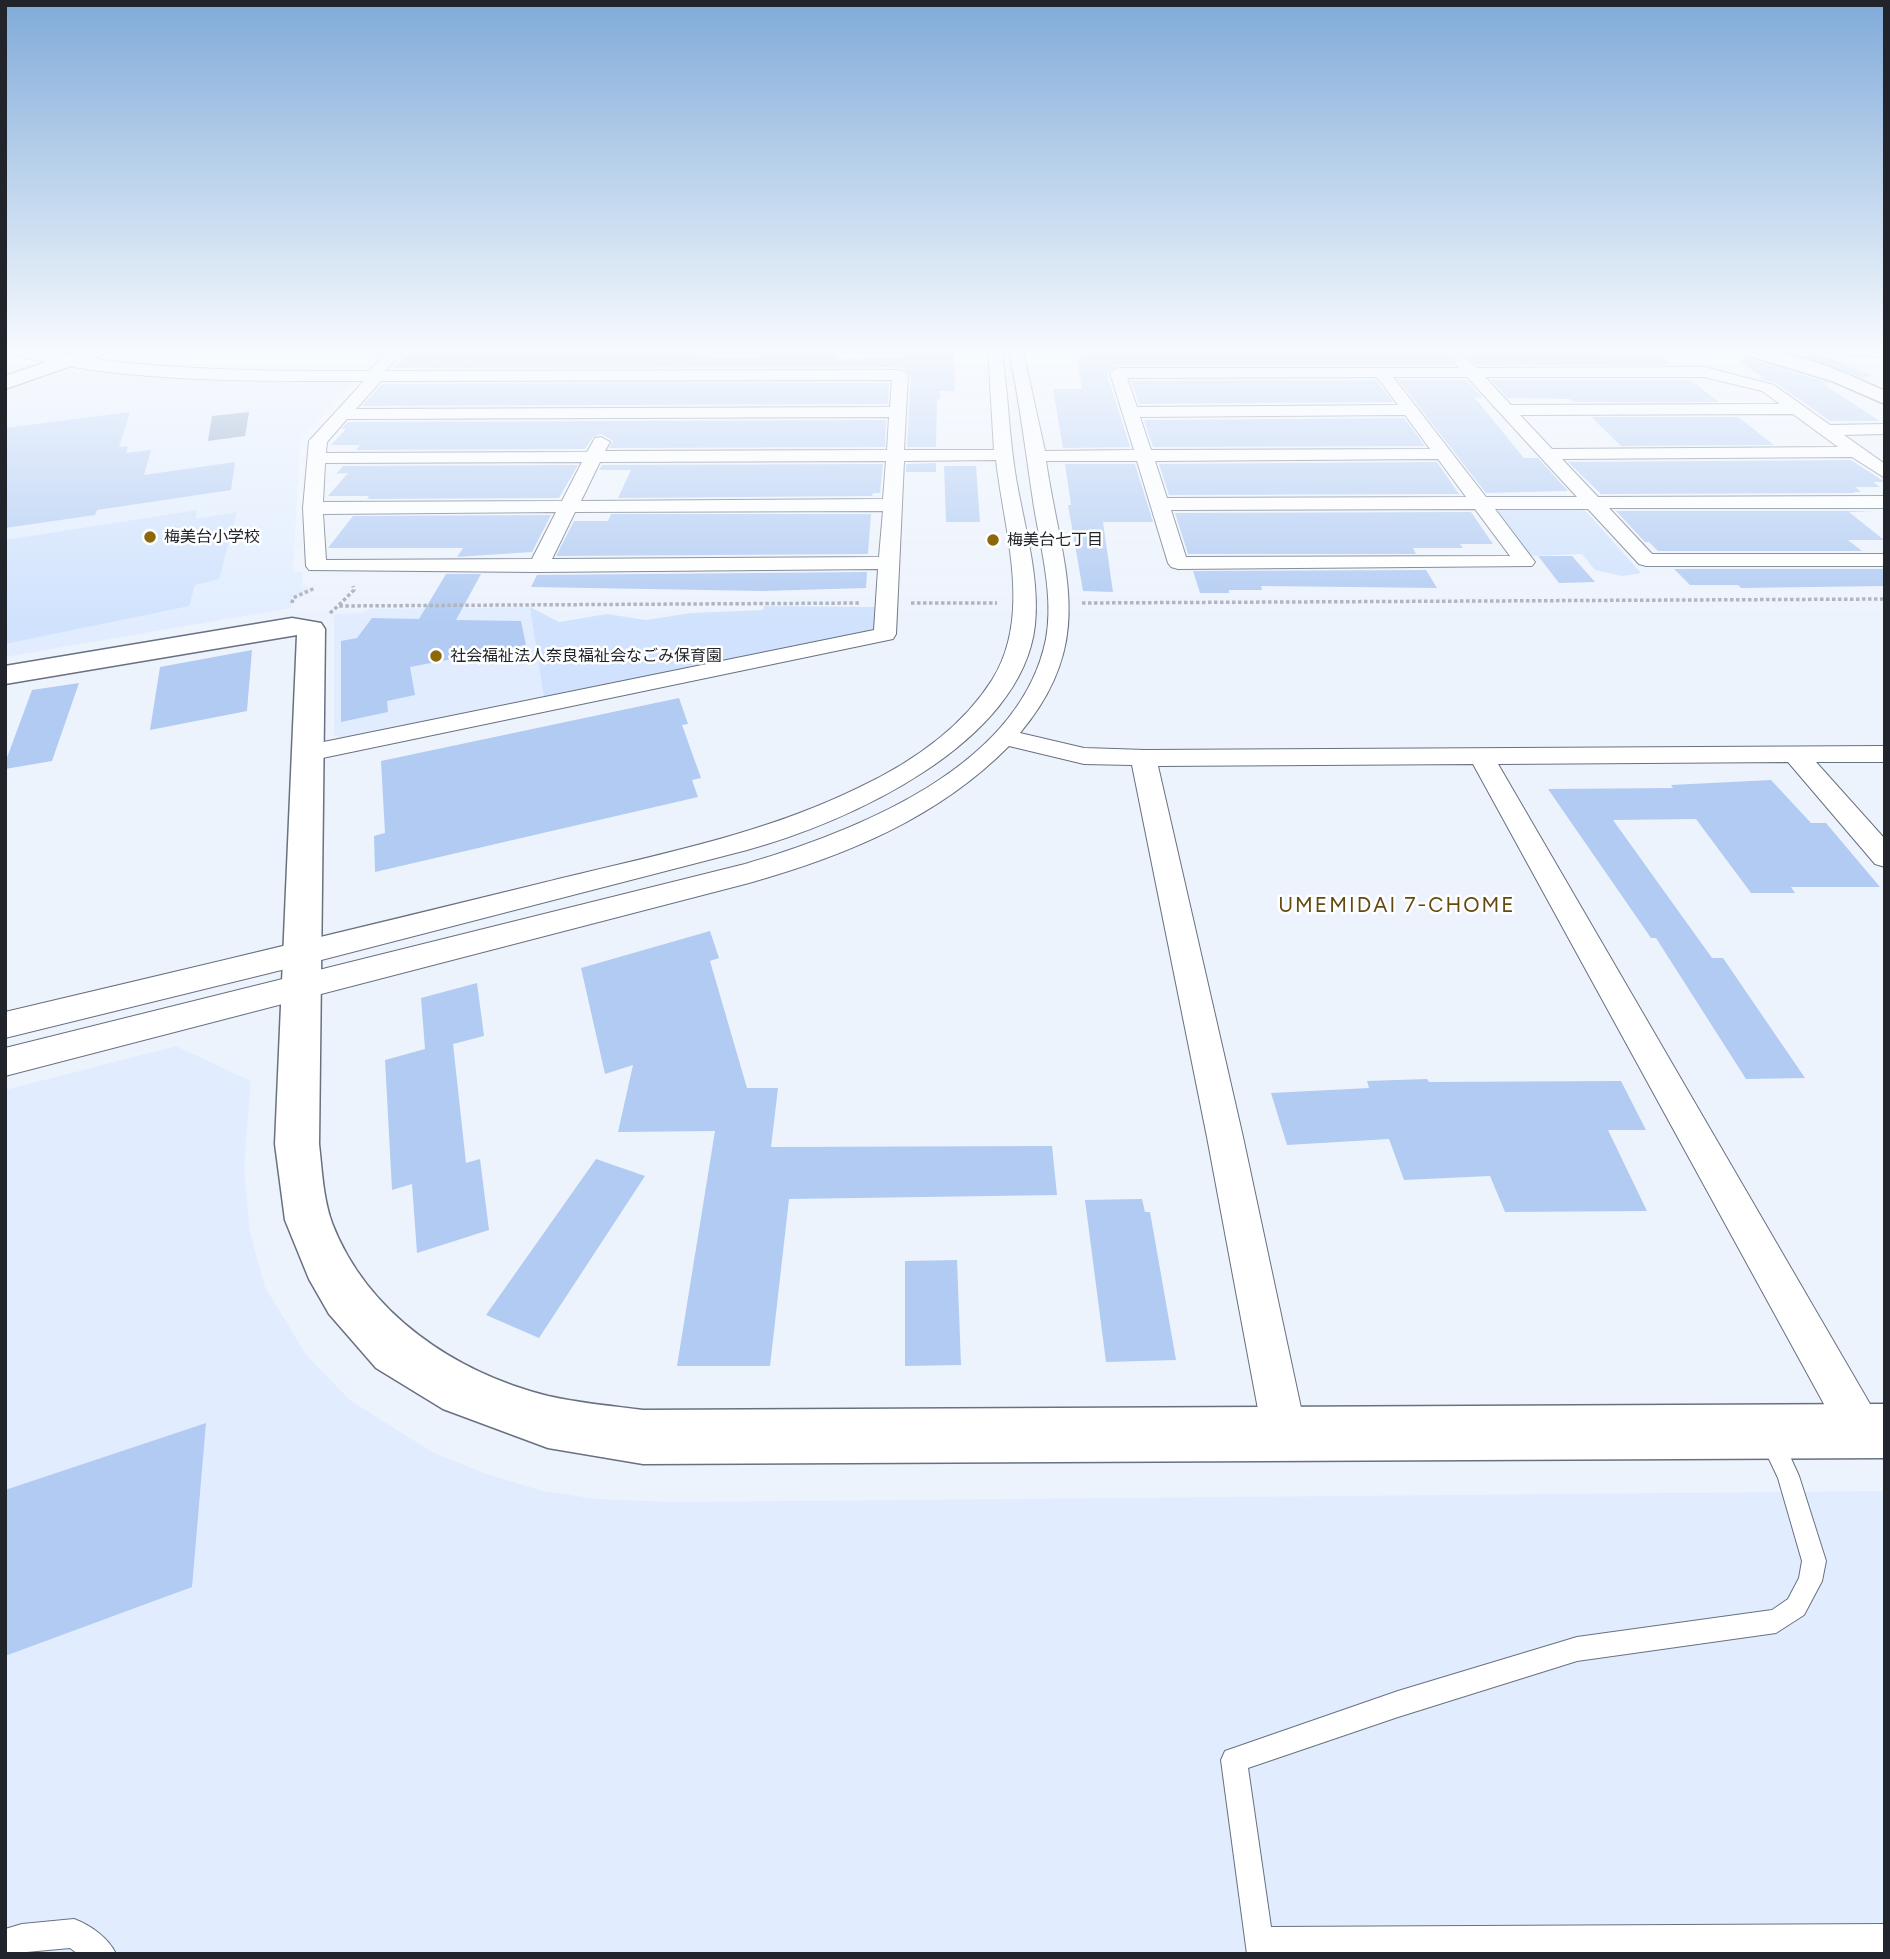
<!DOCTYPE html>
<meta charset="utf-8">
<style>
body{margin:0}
#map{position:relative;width:1890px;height:1959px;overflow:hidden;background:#edf3fd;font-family:Figtree,sans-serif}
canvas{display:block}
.frame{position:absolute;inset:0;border:7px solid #21242a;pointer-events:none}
</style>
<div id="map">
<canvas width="1890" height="1959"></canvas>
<div class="frame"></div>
</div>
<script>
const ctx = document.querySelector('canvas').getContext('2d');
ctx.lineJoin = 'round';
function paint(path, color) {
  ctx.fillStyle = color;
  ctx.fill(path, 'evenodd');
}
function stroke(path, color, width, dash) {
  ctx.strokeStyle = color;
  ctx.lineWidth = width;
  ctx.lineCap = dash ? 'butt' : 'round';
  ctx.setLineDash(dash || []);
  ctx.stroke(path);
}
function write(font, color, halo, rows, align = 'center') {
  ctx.font = font + ' Figtree,"Noto Sans JP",sans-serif';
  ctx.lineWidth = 5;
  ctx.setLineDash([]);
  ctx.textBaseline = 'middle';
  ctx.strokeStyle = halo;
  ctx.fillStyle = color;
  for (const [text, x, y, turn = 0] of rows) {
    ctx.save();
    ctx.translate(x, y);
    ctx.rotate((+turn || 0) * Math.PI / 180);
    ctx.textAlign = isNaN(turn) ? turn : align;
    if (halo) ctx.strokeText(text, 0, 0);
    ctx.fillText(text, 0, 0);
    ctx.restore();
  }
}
paint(new Path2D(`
 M80,366L356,381L300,440L293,571L303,572L302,585L311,589L292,597L291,608L5,657V392Z
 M530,607L544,699L345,739L334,735V614L364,613L369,609Z
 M176,1046L251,1081L244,1169L250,1232L265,1287L307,1356L351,1401L434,1453L484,1473L543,1491L597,1499L674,1502L1885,1491V1954H5V1090Z`), '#e1edff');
paint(new Path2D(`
 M1502,507H1573L1586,511L1641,573L1622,576L1595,570L1582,554L1531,556L1497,512Z
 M197,510L196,519L237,512L219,579L195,585L189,606L5,644V540Z
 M764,606L876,607L875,627L866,633L544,699L530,607L559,622L607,614L646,620L691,613L763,610Z`), '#d0e2fd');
paint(new Path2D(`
 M249,412L245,436L208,441L212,416Z`), '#849dc3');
paint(new Path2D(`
 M411,351H699L697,356L734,358H757L759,351H837V359L902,358V351H954L955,391H940V399H937L936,447H907L911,375L900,367L394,368Z
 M1080,351H1599L1604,355L1660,356L1671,365H1477L1463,355L1453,360V365H1118L1107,374L1130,447L1063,448L1053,389H1082L1077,358H1082Z
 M1815,352L1873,376L1862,378L1805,357Z
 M1744,357L1830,383L1823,384L1880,421H1830L1776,383L1758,378L1762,377L1741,362Z
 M1376,380L1393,402L1139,404L1131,381Z
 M1398,380H1466L1483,398H1475L1524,458H1538L1568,491L1486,493Z
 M1491,380H1691L1719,402H1575L1570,399L1508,398Z
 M889,383L888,404L362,406L382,384Z
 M130,412L119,447L128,446L126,453L151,450L144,475L235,462L231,490L97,510L95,515L5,528V428Z
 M1591,417H1738L1774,445L1621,446Z
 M1404,418L1425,446L1153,447L1144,420Z
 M886,420L885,447L609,448L613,441L601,434L593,437L585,449L356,450L360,445H331L346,429H341L348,422Z
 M1851,460L1885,482H1873L1880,487H1855L1861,492H1853L1855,493L1601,494L1568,462Z
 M1437,462L1459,494L1169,495L1159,464Z
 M936,463V472H906V464Z
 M883,464L880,493H873L872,496L618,498L631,470H599L602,465Z
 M1065,464H1135L1153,522H1103L1113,592L1083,591L1068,505H1071Z
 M578,465L559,498L367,499L369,496H328L348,473L336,474L343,466Z
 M944,466H976L980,522H946Z
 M1616,511H1877L1849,512L1884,540H1848L1862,551H1658L1649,542H1645Z
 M1471,512L1493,544H1460L1463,548H1413L1416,554H1188L1175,513Z
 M611,514H871L868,554L556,556L574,521H608Z
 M551,515L532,552L457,557L463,548H328L353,516Z
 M1538,556H1572L1595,582L1559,583Z
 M1674,569H1883L1885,586L1741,588L1738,585H1690Z
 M1426,570L1437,588L1261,586L1262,590H1229V593H1200L1193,571Z
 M867,572L866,588L764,591L531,587L537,575Z
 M446,574H481L456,620L521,621L526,645L410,667L415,695L387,701L388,712L341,722V641L357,638L372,618L419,619Z
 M252,650L247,711L150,730L160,667Z
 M79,683L52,761L5,769V763L32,690Z
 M679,698L688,724L682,725L701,778L692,780L698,797L375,872L374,836L385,833L381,761Z
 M1771,780L1811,823H1826L1880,887H1791L1795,893H1751L1696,819L1613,820L1712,958H1723L1805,1078L1746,1079L1656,938H1651L1548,789L1673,788L1671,785Z
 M710,931L719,958L710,961L747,1088H778L771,1147L1052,1146L1057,1195L789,1199L770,1366H677L715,1131L618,1132L633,1065L605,1074L581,968Z
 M477,983L484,1036L453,1044L466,1163L480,1159L489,1230L417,1253L412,1184L392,1190L385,1060L425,1049L421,998Z
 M1427,1079L1429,1082L1621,1081L1646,1130H1608L1647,1211L1505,1212L1490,1176L1404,1180L1389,1139L1287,1145L1271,1093L1369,1088L1367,1081Z
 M596,1159L645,1176L539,1338L486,1315Z
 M1142,1199L1145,1212H1150L1176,1360L1106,1362L1085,1200Z
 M957,1260L961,1365L905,1366V1261Z
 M206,1423L192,1587L5,1656V1490Z`), '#b1cbf3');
const lane = new Path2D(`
 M1771,1429L1779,1432L1799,1476L1826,1561L1822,1581L1804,1615L1776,1633L1577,1661L1398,1717L1248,1768L1271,1927L1885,1924V1952L1247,1954L1221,1760L1225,1751L1398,1691L1577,1637L1772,1610L1788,1599L1799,1578L1802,1561L1778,1478L1760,1440L1763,1432Z
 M74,1919C90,1925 109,1938 116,1954H78L70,1948L5,1954V1929L22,1924Z`);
const street = new Path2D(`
 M8,351C56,351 103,362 151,365C223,371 296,371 369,371L387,351H402L385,371L900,370L908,375L904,450H994L988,351H1002C1008,393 1009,436 1016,478C1024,525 1040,577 1035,625C1022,744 847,823 747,850L302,965L5,1038V1012C183,970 360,928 538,884C645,857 758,837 858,788C909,764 961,729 992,680C1033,615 1004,531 996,460L904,461L896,634L893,639L308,761L299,759L295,753L299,747L874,630L878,569L538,572L309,570L306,566L303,508L309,441L364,381C247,381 124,383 10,354ZM892,380L890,407L356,409L381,381ZM889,417L887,450L605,451L610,442L601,437L595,438L587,452L326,453L327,442L347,419ZM886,461L883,499L581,501L600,462ZM582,462L562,501L323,502L325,463ZM883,511L879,557L552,559L575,512ZM556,512L532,559L326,560L323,514Z
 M1009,351H1023L1045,451L1134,450L1110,373L1118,368H1459L1454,362L1462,357L1467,359L1476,368L1704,367L1774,385L1830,425L1885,424V434L1844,435L1885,464V478L1852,457L1562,459L1598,497L1885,496V508H1609L1652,554H1885V566H1646L1639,564L1588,509H1495L1535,562L1532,566L1178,569L1171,567L1168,563L1137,461H1046C1062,569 1099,639 1020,733L1084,748L1145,750L1885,746V762H1816L1885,839V867L1875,864L1788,762L1498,764L1877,1416L1884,1431L1877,1446L1862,1453L1847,1446L1473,764L1158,766L1243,1137L1307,1436L1300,1451L1285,1458L1270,1451L1263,1436L1207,1137L1132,765L1084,764L1009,746C938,818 845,856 749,883L5,1076V1048L745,864C856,831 1020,768 1046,639C1054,597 1041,549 1034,507C1026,455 1020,403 1009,351ZM1377,377L1398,405L1137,407L1127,378ZM1393,377H1467L1577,497H1486ZM1485,377H1704L1762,391L1780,404L1511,405ZM1793,414L1838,447L1552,449L1520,415ZM1405,415L1430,449L1151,450L1140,417ZM1438,459L1466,497L1167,498L1155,461ZM1475,509L1510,556L1186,557L1171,510Z
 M1836,351H1885V357L1843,355Z`);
const secondary = new Path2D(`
 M79,351H105L102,355L5,389V376Z
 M1743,351C1791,348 1842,371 1885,391V404L1832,381L1746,355Z
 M292,618L321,623L325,629L319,1144C322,1170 323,1198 332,1223C367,1314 456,1373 548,1396C579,1403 612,1406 643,1410L1885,1404V1458L643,1464L548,1448L443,1409L376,1368L329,1314L309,1279L285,1220L275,1144L297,635L5,684V666Z`);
stroke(lane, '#687180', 2);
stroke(street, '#687180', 2);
stroke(secondary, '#687180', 3);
stroke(new Path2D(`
 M292,603L293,598L315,588
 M911,603H997
 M1082,603L1885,599
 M339,605L354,590L353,586
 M330,613L338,606L861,603`), '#abb0b9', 3.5, [3.5, 2.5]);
paint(lane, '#fff');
paint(street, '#fff');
paint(secondary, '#fff');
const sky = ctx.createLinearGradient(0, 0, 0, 625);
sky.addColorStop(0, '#80abd9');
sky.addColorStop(0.56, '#f7fafe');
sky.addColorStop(1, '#f7fafe00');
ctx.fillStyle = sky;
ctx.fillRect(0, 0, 1890, 625);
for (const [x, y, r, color] of [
 [150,537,7,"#8d6709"],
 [993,540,7,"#8d6709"],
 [436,656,7,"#8d6709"]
]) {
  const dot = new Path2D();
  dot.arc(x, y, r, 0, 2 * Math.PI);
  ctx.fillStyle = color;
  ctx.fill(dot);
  stroke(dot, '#fff', 2.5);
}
write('16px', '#21242a', '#fff', [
 ["梅美台小学校",164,537],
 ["梅美台七丁目",1007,540],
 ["社会福祉法人奈良福祉会なごみ保育園",450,656]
], 'left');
ctx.letterSpacing = '2px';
write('21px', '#644a10', '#fff', [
 ["UMEMIDAI 7-CHOME",1397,906]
]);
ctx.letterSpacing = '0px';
</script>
